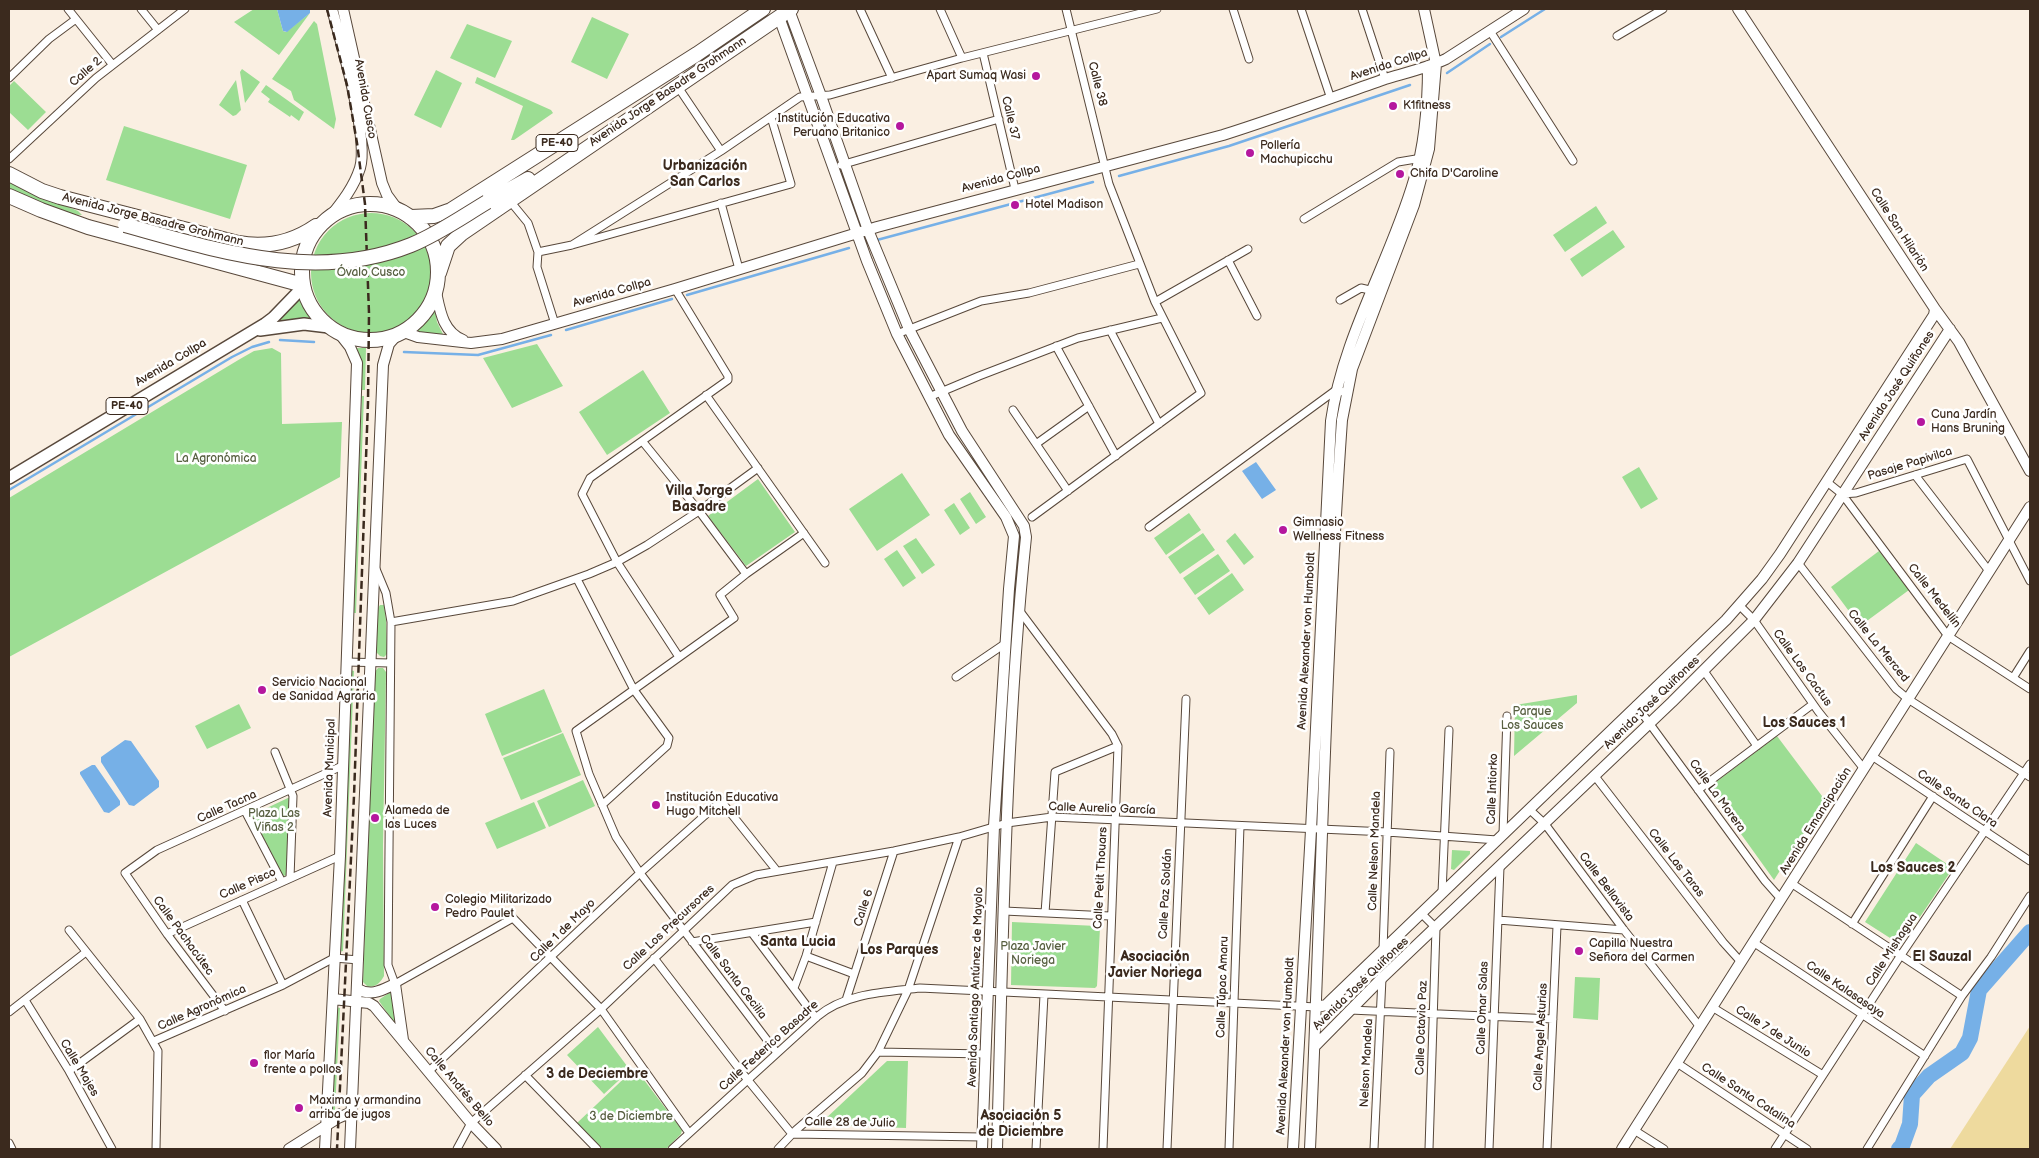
<!DOCTYPE html>
<meta charset="utf-8">
<style>
body{margin:0}
#map{position:relative;width:2039px;height:1158px;overflow:hidden;background:#faefe2;font-family:"Balsamiq Sans",sans-serif}
canvas{display:block}
.frame{position:absolute;inset:0;border:10px solid #3b2a1e;pointer-events:none}
</style>
<div id="map">
<canvas width="2039" height="1158"></canvas>
<div class="frame"></div>
</div>
<script>
const ctx = document.querySelector('canvas').getContext('2d');
ctx.lineJoin = 'round';
function paint(path, color) {
  ctx.fillStyle = color;
  ctx.fill(path, 'evenodd');
}
function stroke(path, color, width, dash) {
  ctx.strokeStyle = color;
  ctx.lineWidth = width;
  ctx.lineCap = dash ? 'butt' : 'round';
  ctx.setLineDash(dash || []);
  ctx.stroke(path);
}
function write(font, color, halo, rows, align = 'center') {
  ctx.font = font + ' "Balsamiq Sans",sans-serif';
  ctx.lineWidth = 5;
  ctx.setLineDash([]);
  ctx.textBaseline = 'middle';
  ctx.strokeStyle = halo;
  ctx.fillStyle = color;
  for (const [text, x, y, turn = 0] of rows) {
    ctx.save();
    ctx.translate(x, y);
    ctx.rotate((+turn || 0) * Math.PI / 180);
    ctx.textAlign = isNaN(turn) ? turn : align;
    if (halo) ctx.strokeText(text, 0, 0);
    ctx.fillText(text, 0, 0);
    ctx.restore();
  }
}
paint(new Path2D(`
 M254,9H277L283,31L286,32L310,13L279,55L234,22Z
 M592,17L629,34L607,79L571,62Z
 M314,21L317,24L336,119L334,129L294,100L291,91L272,79Z
 M467,24L512,41L495,78L450,58Z
 M242,69L260,82L245,103L240,72Z
 M436,70L462,83L441,128L414,115Z
 M477,77L551,110L553,113L514,140H511L523,106L475,83Z
 M236,80L241,110L236,115L233,116L219,105Z
 M14,81L46,112L28,130L9,112V86Z
 M266,85L304,112L299,121L291,115L290,117L268,102L270,99L261,92Z
 M124,126L247,165L230,219L106,180Z
 M9,182L78,211L82,215C57,215 31,198 9,188Z
 M1596,206L1607,223L1565,252L1553,235Z
 M311 273a60 60 0 1 1 120 0a60 60 0 1 1-120 0Z
 M1613,230L1625,247L1582,277L1570,259Z
 M298,295L311,320L280,321Z
 M435,311L437,322L444,336L415,332Z
 M537,344L563,386L512,408L483,358Z
 M272,348L281,353L282,424L342,422L340,477L9,657V498L240,359L254,351Z
 M357,348H366L365,390H362V365Z
 M643,370L670,413L607,455L579,412Z
 M362,396H364L356,613H352Z
 M1639,467L1658,499L1641,509L1622,477Z
 M902,473L930,515L877,551L849,509Z
 M758,479L795,532L746,566L708,516Z
 M970,492L986,517L976,524L960,499Z
 M954,503L970,528L960,535L944,510Z
 M1189,513L1201,530L1166,555L1154,538Z
 M1203,533L1215,550L1180,574L1168,557Z
 M1235,533L1254,557L1244,565L1226,541Z
 M916,538L935,565L922,574L903,546Z
 M897,550L916,578L903,587L884,559Z
 M1879,551L1909,590L1860,626L1831,587Z
 M1218,554L1230,571L1195,595L1183,578Z
 M1232,573L1244,590L1209,615L1197,598Z
 M380,605H384L386,620L387,654L384,657L380,656L376,652L378,608Z
 M378,668H383L386,672L383,845L384,976C380,983 376,987 368,987L363,982L374,673Z
 M350,670L354,671L343,951L339,952Z
 M544,689L562,732L502,756L485,714Z
 M1577,695V703L1514,756L1515,705Z
 M239,704L251,728L207,749L195,726Z
 M563,733L581,775L521,800L503,758Z
 M1777,736L1825,800L1774,880L1708,788Z
 M583,780L595,806L549,827L537,801Z
 M290,797L288,875L283,876L252,815Z
 M534,802L546,828L497,849L485,823Z
 M1916,843L1953,868L1901,945L1865,922Z
 M1452,850L1470,851V854L1454,870L1451,869Z
 M1012,922L1097,926L1100,928L1097,986L1095,988L1011,985Z
 M1575,977L1600,978L1598,1020L1573,1018Z
 M389,993H392L397,1023L395,1024L379,1001L380,999Z
 M336,1007L340,1008L335,1110L331,1113Z
 M598,1027L630,1070L604,1094L567,1055Z
 M887,1061H908L906,1128L823,1125V1121Z
 M635,1068L682,1130L681,1134L666,1149H603L577,1123Z`), '#9cdd93');
paint(new Path2D(`
 M2030,1026V1149H1950Z`), '#eeda9e');
paint(new Path2D(`
 M277,9H310V13L287,32L283,31Z
 M1256,462L1276,490L1262,499L1242,471Z
 M125,740L131,741L159,781V787L134,806L129,805L101,762V757Z
 M92,765H95L120,801V805L109,813L104,812L80,774V772Z`), '#76b0e7');
stroke(new Path2D(`
 M1501,37L1545,9
 M1447,73L1490,44
 M1119,176L1229,146L1410,85
 M877,240L1093,182
 M687,295L849,248
 M566,330L672,299
 M280,340L314,342
 M404,352L478,355L551,335
 M9,490L232,357L252,347L269,342`), '#76b0e7', 2.5);
stroke(new Path2D(`
 M1899,1149L1902,1146L1910,1124L1912,1095L1929,1076L1962,1053L1970,1038L1979,990L2030,932`), '#76b0e7', 16);
const street = new Path2D(`
 M68,9L112,64
 M141,9L158,30
 M860,9L892,78
 M940,9L962,58
 M1066,9L1109,184L1155,302L1248,249
 M1233,9L1249,59
 M1301,9L1331,99
 M1362,9L1385,79
 M1490,31L1573,161
 M1617,36L1663,9
 M983,53L1015,189
 M9,78L49,39L76,19
 M678,87L721,151
 M9,159L96,78L185,9
 M841,165L999,119
 M510,201L528,223L538,252L537,267L555,324
 M721,203L739,269
 M1304,219L1398,162L1422,158
 M572,245L721,151L800,97L830,95L962,58L1157,9
 M538,252L572,245L791,184L771,117
 M1228,260L1257,316
 M675,289L728,376V380L590,478L582,494L617,562L679,657
 M1340,300L1361,288L1374,291
 M1110,330L1159,424
 M897,334L981,301L1029,293L1139,264
 M1056,346L1116,456
 M706,395L825,563
 M929,397L979,376L1078,338L1162,318
 M1013,410L1068,491
 M643,442L699,511L746,574L804,533
 M1036,444L1089,406
 M1915,475L1989,571
 M1827,482L1842,494L1948,636L2030,689
 M1842,494L1856,493L1967,459L2030,581
 M1032,517L1201,393L1155,302
 M1149,527L1336,390L1347,393
 M1798,563L1896,689L1908,699L2030,777
 M376,569L386,593L391,622L388,965L395,984L513,918L601,1009L689,1133
 M746,574L720,595L734,618L576,731L589,774L616,837L640,873L777,1053
 M577,579L634,690L669,738L667,746L602,805
 M1739,605L1754,620L1818,711L1864,769
 M1019,610L1112,734L1118,746L1103,1149
 M391,622L513,601L589,574L617,562L647,545L699,511L758,468
 M346,662L390,663
 M1704,671L1757,746
 M956,677L1006,643
 M2013,678L2030,651
 M1636,705L1765,881L1781,899
 M275,752L293,796L290,878
 M1872,756L2030,861
 M1594,775L1723,942L1741,962
 M1698,790L1813,704
 M1529,809L1545,824L1624,930L1700,1027
 M245,811L282,882
 M1503,834L1507,716
 M1791,883L1962,996
 M1442,893L1449,730
 M242,900L283,985
 M1004,911L1110,916
 M1045,913L1055,772L1118,746
 M1421,913L1436,928L1429,1149
 M1498,920L1624,930
 M1852,924L1933,796
 M69,930L140,1019L158,1051L156,1149
 M752,933L816,1018
 M167,934L340,856
 M692,942L816,922
 M1753,942L1925,1056
 M1383,950L1390,752
 M806,956L854,974
 M654,958L747,1079L792,1134L983,1137
 M794,988L806,956L833,862
 M25,1000L69,1071L112,1149
 M846,1000L894,851
 M1712,1007L1823,1075
 M1350,1010L1553,1019
 M225,1011L167,934L125,873L157,850L342,766
 M9,1012L86,952
 M154,1041L283,985L334,958L359,960
 M878,1052L986,1054
 M1677,1063L1807,1149
 M69,1071L140,1019
 M428,1072L640,873L721,801L777,871
 M525,1075L597,1149
 M1634,1130L1664,1149
 M9,1143L12,1149
 M457,1149L471,1123L601,1009L732,885L756,875L894,851L959,837
 M672,1149L818,1016C845,993 886,992 920,988L1317,1007
 M778,1149L796,1130L862,1073L878,1052L908,990L959,837L1007,823L1052,817L1387,832L1497,840
 M1036,1149L1044,995
 M1167,1149L1186,699
 M1229,1149L1240,826
 M1374,1149L1382,978
 M1489,1149L1500,867
 M1547,1149L1557,926
 M1775,1149L1901,955L2030,764
 M1867,1149L1962,996L1991,957L2030,896`);
const secondary = new Path2D(`
 M343,9L382,183L387,195L398,210
 M1738,9L1935,309L1959,342L2030,471
 M789,10L821,96L868,230L909,329L962,431L1024,526L1026,537C1005,740 1003,945 997,1149
 M779,17L867,261L897,334L949,435L1006,517L1014,536L1009,589L994,826L982,1149
 M330,217C342,202 354,187 360,168C369,138 341,42 332,9
 M436,292C440,311 443,332 463,340
 M404,332L418,337L471,343L502,339L675,289L877,227L1223,135C1277,118 1331,98 1385,79C1405,73 1427,68 1446,59L1524,9
 M358,989C371,997 382,990 395,984L403,1040
 M333,999L369,1003L374,1006L471,1123L496,1149
 M1317,1007L1326,1005L1330,1001L1726,620L1762,579L1780,554L1934,315L1935,309
 M1315,1046L1382,978L1672,702L1754,620L1798,563L1950,329
 M289,1149L338,1118L352,1112
 M325,1149L340,856L357,363L350,347L339,333
 M350,1149L383,365L389,344L397,335
 M1293,1149L1311,830L1331,421C1343,336 1390,262 1414,180C1425,144 1428,104 1428,66
 M1310,1149C1321,906 1325,663 1342,420L1352,369L1414,205L1429,149L1436,64L1424,9
 M1622,1149L2030,507`);
const primary = new Path2D(`
 M260,330L304,324L329,327
 M9,478L265,324L273,318L303,287`);
const highway = new Path2D(`
 M9,174L42,191L60,197L238,243C266,248 293,242 316,226
 M9,196L41,210L88,227L303,285
 M487,202L528,179
 M302 272a68 68 0 1 1 136 0a68 68 0 1 1-136 0Z
 M411,217L434,216L451,210L697,54L763,9
 M439,273L448,246L461,234L791,9`);
stroke(street, '#58483b', 9);
stroke(secondary, '#58483b', 12);
stroke(primary, '#58483b', 14);
stroke(highway, '#58483b', 16);
stroke(street, '#fff', 7);
stroke(secondary, '#fff', 10);
stroke(primary, '#fff', 11);
stroke(highway, '#fff', 14);
stroke(new Path2D(`
 M327,9L347,85L357,143L365,204L369,313L368,402L354,796L337,1149`), '#3b2a1e', 2.5, [8, 4]);
const highwayBridge = new Path2D(`
 M125,225C219,251 316,283 411,245C438,234 462,217 487,202`);
stroke(highwayBridge, '#58483b', 16, []);
stroke(highwayBridge, '#fff', 14);
for (const [x, y, r, color] of [
 [1036,76,5,"#b5179e"],
 [1393,106,5,"#b5179e"],
 [900,126,5,"#b5179e"],
 [1250,153,5,"#b5179e"],
 [1400,174,5,"#b5179e"],
 [1015,205,5,"#b5179e"],
 [1921,422,5,"#b5179e"],
 [1283,530,5,"#b5179e"],
 [262,690,5,"#b5179e"],
 [656,805,5,"#b5179e"],
 [375,818,5,"#b5179e"],
 [435,907,5,"#b5179e"],
 [1579,951,5,"#b5179e"],
 [254,1063,5,"#b5179e"],
 [299,1108,5,"#b5179e"]
]) {
  const dot = new Path2D();
  dot.arc(x, y, r, 0, 2 * Math.PI);
  ctx.fillStyle = color;
  ctx.fill(dot);
  stroke(dot, '#fff', 2);
}
for (const [x, y, w] of [
 [557,143,42],
 [127,406,42]
]) {
  const box = new Path2D();
  box.roundRect(x - w / 2, y - 8.5, w, 17, 4);
  ctx.fillStyle = '#fff';
  ctx.fill(box);
  stroke(box, '#3b2a1e', 1);
}
write('bold 11px', '#3b2a1e', null, [
 ["PE-40",557,143],
 ["PE-40",127,406]
]);
write('12px', '#3b2a1e', '#fff', [
 ["Avenida Collpa",1389,65,-18],
 ["Calle 2",86,72,-41],
 ["Calle 38",1097,84,76],
 ["Avenida Jorge Basadre Grohmann",668,92,-34],
 ["Avenida Cusco",365,99,80],
 ["Calle 37",1010,118,77],
 ["Avenida Collpa",1001,179,-15],
 ["Avenida Jorge Basadre Grohmann",153,220,14],
 ["Calle San Hilarión",1899,230,57],
 ["Avenida Collpa",612,293,-16],
 ["Avenida Collpa",171,363,-31],
 ["Avenida José Quiñones",1897,386,-57],
 ["Pasaje Papivilca",1910,464,-17],
 ["Calle Medellín",1934,596,52],
 ["Avenida Alexander von Humboldt",1307,641,-87],
 ["Calle La Merced",1878,646,51],
 ["Calle Los Cactus",1802,668,54],
 ["Avenida José Quiñones",1652,703,-44],
 ["Avenida Municipal",330,768,-88],
 ["Calle Intiorko",1493,789,-88],
 ["Calle La Morera",1717,796,54],
 ["Calle Santa Clara",1957,799,34],
 ["Calle Tacna",227,807,-24],
 ["Calle Aurelio García",1102,809,2],
 ["Avenida Emancipación",1816,821,-58],
 ["Calle Nelson Mandela",1375,851,-88],
 ["Calle Las Taras",1676,863,52],
 ["Calle Petit Thouars",1101,878,-87],
 ["Calle Pisco",248,884,-24],
 ["Calle Bellavista",1606,887,53],
 ["Calle Paz Soldán",1166,894,-87],
 ["Calle 6",864,908,-72],
 ["Calle Los Precursores",669,928,-43],
 ["Calle 1 de Mayo",563,931,-44],
 ["Calle Pachacútec",183,936,54],
 ["Calle Mishagua",1892,950,-57],
 ["Calle Santa Cecilia",733,977,53],
 ["Avenida José Quiñones",1361,984,-44],
 ["Avenida Santiago Antúnez de Mayolo",976,987,-88],
 ["Calle Túpac Amaru",1223,987,-88],
 ["Calle Kalasasaya",1845,990,34],
 ["Calle Agronómica",202,1008,-24],
 ["Calle Omar Salas",1483,1008,-88],
 ["Calle Octavio Paz",1422,1028,-88],
 ["Calle 7 de Junio",1773,1032,32],
 ["Calle Angel Asturias",1541,1037,-87],
 ["Calle Federico Basadre",769,1046,-42],
 ["Avenida Alexander von Humboldt",1286,1046,-87],
 ["Nelson Mandela",1367,1063,-87],
 ["Calle Majes",79,1068,59],
 ["Calle Andrés Bello",459,1087,50],
 ["Calle Santa Catalina",1748,1096,33],
 ["Calle 28 de Julio",850,1123,1]
]);
write('12px', '#3b2a1e', '#fff', [
 ["Apart Sumaq Wasi",1026,76,"right"],
 ["K1fitness",1403,106],
 ["Institución Educativa",890,119,"right"],
 ["Peruano Britanico",890,133,"right"],
 ["Pollería",1260,146],
 ["Machupicchu",1260,160],
 ["Chifa D'Caroline",1410,174],
 ["Hotel Madison",1025,205],
 ["Cuna Jardín",1931,415],
 ["Hans Bruning",1931,429],
 ["Gimnasio",1293,523],
 ["Wellness Fitness",1293,537],
 ["Servicio Nacional",272,683],
 ["de Sanidad Agraria",272,697],
 ["Institución Educativa",666,798],
 ["Hugo Mitchell",666,812],
 ["Alameda de",385,811],
 ["las Luces",385,825],
 ["Colegio Militarizado",445,900],
 ["Pedro Paulet",445,914],
 ["Capilla Nuestra",1589,944],
 ["Señora del Carmen",1589,958],
 ["flor María",264,1056],
 ["frente a pollos",264,1070],
 ["Maxima y armandina",309,1101],
 ["arriba de jugos",309,1115]
], 'left');
write('12px', '#586041', '#fff', [
 ["Óvalo Cusco",371,273],
 ["La Agronómica",216,459],
 ["Parque",1532,712],
 ["Los Sauces",1532,726],
 ["Plaza Las",274,814],
 ["Viñas 2",274,828],
 ["Plaza Javier",1033,947],
 ["Noriega",1033,961],
 ["3 de Diciembre",631,1117]
]);
write('bold 14px', '#3b2a1e', '#fff', [
 ["Urbanización",705,166],
 ["San Carlos",705,182],
 ["Villa Jorge",699,491],
 ["Basadre",699,507],
 ["Los Sauces 1",1804,723],
 ["Los Sauces 2",1913,868],
 ["Santa Lucia",798,942],
 ["Los Parques",899,950],
 ["Asociación",1155,957],
 ["Javier Noriega",1155,973],
 ["El Sauzal",1942,957],
 ["3 de Deciembre",597,1074],
 ["Asociación 5",1021,1116],
 ["de Diciembre",1021,1132]
]);
</script>
